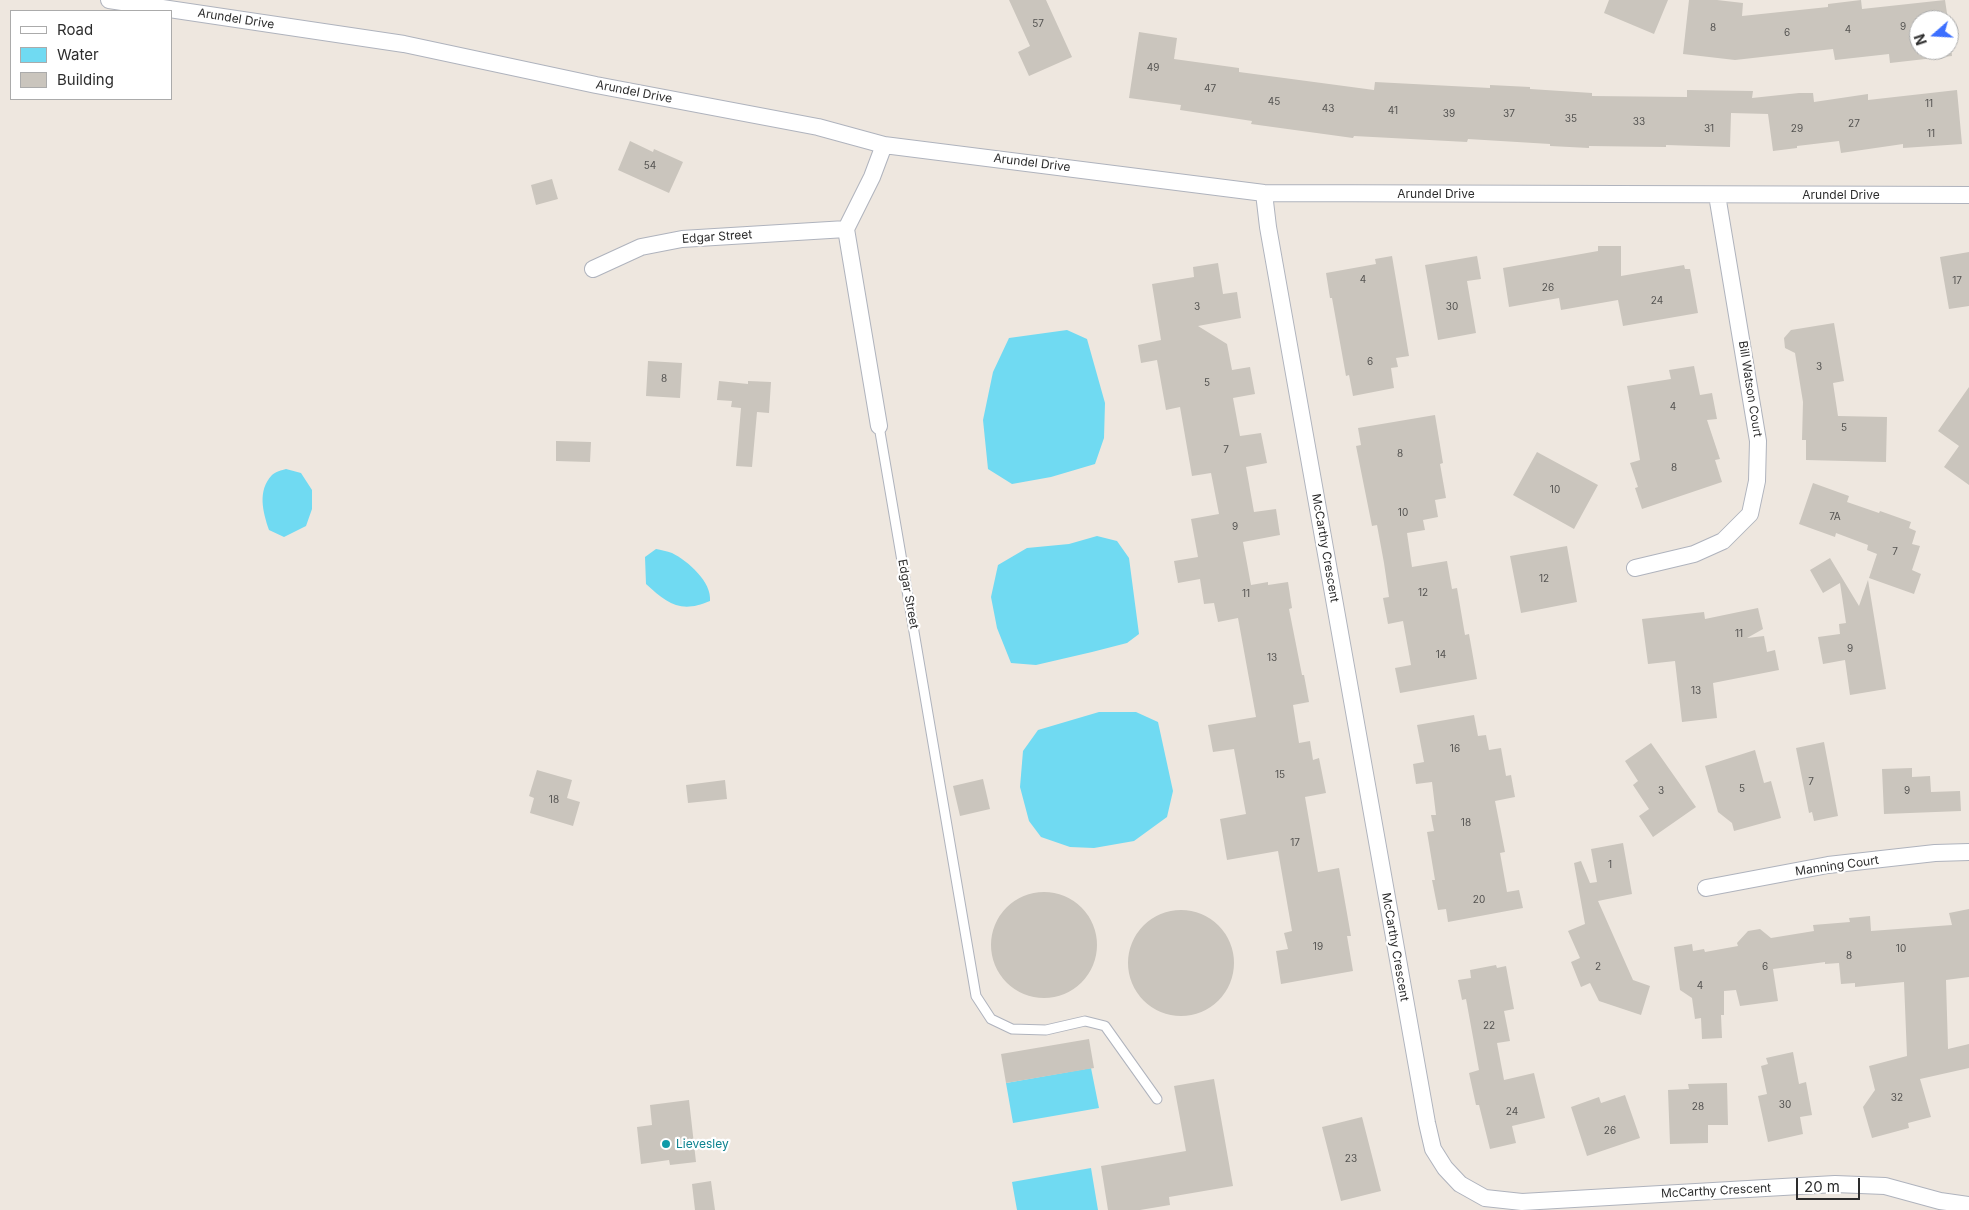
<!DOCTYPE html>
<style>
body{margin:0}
#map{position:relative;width:1969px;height:1210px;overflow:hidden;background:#eee7df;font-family:Inter,sans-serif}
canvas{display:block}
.legend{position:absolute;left:10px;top:10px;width:162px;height:90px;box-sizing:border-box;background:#fff;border:1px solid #ababab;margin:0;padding:6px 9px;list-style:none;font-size:15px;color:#2d2d2d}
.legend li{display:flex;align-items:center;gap:10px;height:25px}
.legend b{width:25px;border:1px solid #ababab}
.north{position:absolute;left:1909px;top:10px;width:50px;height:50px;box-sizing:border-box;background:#fff;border:1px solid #ababab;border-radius:50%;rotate:251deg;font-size:14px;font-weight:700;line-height:20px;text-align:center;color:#2d2d2d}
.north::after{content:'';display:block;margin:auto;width:18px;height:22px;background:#3c6fff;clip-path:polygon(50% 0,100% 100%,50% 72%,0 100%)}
.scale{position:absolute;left:1796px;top:1178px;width:64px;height:22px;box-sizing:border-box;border:2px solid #2d2d2d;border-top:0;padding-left:6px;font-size:15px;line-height:18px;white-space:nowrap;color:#2d2d2d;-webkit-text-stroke:4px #fff;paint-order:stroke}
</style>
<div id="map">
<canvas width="1969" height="1210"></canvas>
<ul class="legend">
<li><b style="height:6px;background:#fff"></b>Road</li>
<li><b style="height:14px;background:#70daf2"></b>Water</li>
<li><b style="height:14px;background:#cac5bd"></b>Building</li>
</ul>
<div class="north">N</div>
<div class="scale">20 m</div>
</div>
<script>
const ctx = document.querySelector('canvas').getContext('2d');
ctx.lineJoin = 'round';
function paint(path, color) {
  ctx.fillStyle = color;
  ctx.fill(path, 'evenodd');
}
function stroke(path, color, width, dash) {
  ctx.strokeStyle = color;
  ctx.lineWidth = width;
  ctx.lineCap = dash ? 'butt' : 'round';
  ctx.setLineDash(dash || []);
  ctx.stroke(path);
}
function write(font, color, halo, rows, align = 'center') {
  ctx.font = font + ' Inter,sans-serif';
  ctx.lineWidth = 4.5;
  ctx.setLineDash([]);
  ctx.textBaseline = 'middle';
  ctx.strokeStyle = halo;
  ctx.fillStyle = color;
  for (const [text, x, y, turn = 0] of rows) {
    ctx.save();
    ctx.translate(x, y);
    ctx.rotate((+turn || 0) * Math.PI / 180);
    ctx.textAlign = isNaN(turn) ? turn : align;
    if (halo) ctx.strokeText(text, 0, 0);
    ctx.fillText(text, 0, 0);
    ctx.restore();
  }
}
paint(new Path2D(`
 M1067,330L1087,339L1105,403L1104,438L1095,464L1051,477L1012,484L988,469L983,420L993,372L1009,338Z
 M286,469L301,473L312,490V509L306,526L284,537L269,530C263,512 257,491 272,475C275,472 282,470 286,469Z
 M1097,536L1117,541L1129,558L1139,634L1127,643L1092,652L1036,665L1011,663L997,628L991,597L998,565L1027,548L1069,544Z
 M656,549C661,550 667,551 672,553C688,561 712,582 710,601C680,614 667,603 646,584L645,557Z
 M1099,712H1136L1158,722L1173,791L1167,817L1134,841L1094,848L1070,847L1041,837L1029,821L1020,787L1023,751L1038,730Z
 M1091,1068L1099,1108L1013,1123L1006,1083Z
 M1091,1168L1098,1210H1017L1012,1182Z`), '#70daf2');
paint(new Path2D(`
 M1009,0H1046L1072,57L1029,76L1018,52L1030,46Z
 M1609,0H1668L1654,34L1604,13Z
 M1689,0H1717L1743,3L1742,16L1828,7V4L1861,0L1862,9L1945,0L1948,20H1919V50H1949V34L1952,56L1890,63L1889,54L1835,60L1833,49L1735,60L1683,54Z
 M1139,32L1177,38L1174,59L1239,68V72L1374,90L1375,82L1490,88V85L1530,87V89L1592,93V96L1687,97V90L1753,91L1752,98L1799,93H1813L1814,102L1868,94V100L1957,90L1962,144L1903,148V144L1841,153L1839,141L1797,146V148L1773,151L1768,114L1731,113L1730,147L1666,145V147L1589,146V148L1550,146V144L1468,139L1467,142L1354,136L1353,138L1251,124L1252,121L1180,110L1181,105L1129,98Z
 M630,141L653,152L654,149L683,162L669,193L618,170Z
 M552,179L558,199L536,205L531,185Z
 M1598,246H1621V276L1684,265L1685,269H1690L1698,313L1623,326L1618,300L1561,310L1559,298L1509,307L1503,268L1598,251Z
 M1969,252V306L1949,309L1940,257Z
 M1392,256L1409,356L1396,358L1398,367L1391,368L1394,388L1353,396L1349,375L1346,376L1332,298H1330L1326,273L1376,264L1375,259Z
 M1477,256L1481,279L1467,281L1476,333L1438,340L1425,265Z
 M1218,263L1223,294L1237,292L1241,318L1198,326L1227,344L1232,370L1250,367L1255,394L1233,398L1240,436L1261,433L1267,463L1246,467L1254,512L1276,509L1280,535L1243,542L1251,585L1268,582V585L1288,582L1292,608L1289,609L1302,675H1304L1309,702L1293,705L1299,743L1310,741L1313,760L1319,758L1326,793L1305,797L1318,872L1339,868L1351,936H1347L1353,971L1281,984L1276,951L1288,949L1284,933L1292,931L1278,851L1227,860L1220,819L1246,814L1234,749L1213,752L1208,725L1256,717L1238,618L1218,622L1214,603L1204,604L1200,579L1178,583L1174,561L1198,557L1191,519L1219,514L1211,473L1192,476L1180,407L1166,410L1157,360L1141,363L1138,345L1161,340L1152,284L1194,277L1193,267Z
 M1834,323L1844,381L1833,383L1838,416L1887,417L1886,462L1806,460V440H1802L1803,402L1795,353L1785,348L1784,338L1791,330Z
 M648,361L682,363L680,398L646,396Z
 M1694,366L1700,395L1712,393L1717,419L1707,420L1720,459L1715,460L1722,482L1642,509L1635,488L1638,487L1630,463L1640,460L1627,386L1671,379L1669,370Z
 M719,381L748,384V381L771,382L769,413L757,412L752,467L736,466L741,408L731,407L732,401L717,400Z
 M1969,387V485L1944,467L1959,446L1938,431Z
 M1435,415L1443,463L1440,464L1446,498L1435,500L1438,517L1423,520L1425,530L1407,533L1412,567L1447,561L1452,589L1457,588L1465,635L1469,634L1477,679L1400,693L1395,668L1411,665L1403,621L1388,624L1383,598L1389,597L1384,563L1377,525L1372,526L1356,446L1361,445L1358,428Z
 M556,441L591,442L590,462L556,461Z
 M1537,452L1598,485L1574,529L1513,495Z
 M1813,483L1849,496L1847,502L1879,513L1880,511L1911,522L1909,528L1916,531L1912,544L1920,546L1912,570L1921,574L1914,594L1869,578L1877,554L1867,550L1868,545L1836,533L1835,537L1799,524Z
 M1567,546L1577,602L1521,613L1510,556Z
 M1830,558L1859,606L1868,580L1886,689L1850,695L1845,660L1823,664L1818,637L1840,634L1839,624L1846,623L1840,583L1823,593L1810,570Z
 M1758,608L1763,629L1747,638L1764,636L1767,652L1775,650L1779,670L1713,683L1717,718L1682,722L1675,661L1648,664L1642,619L1704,612L1705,619Z
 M1474,715L1478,736L1486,735L1489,750L1501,748L1506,776L1511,775L1515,797L1495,801L1505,852L1500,853L1507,892L1519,890L1523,908L1448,922L1446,909L1438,910L1432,880H1435L1427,832L1434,831L1431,815H1436L1432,782L1416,784L1413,764L1424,762L1417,725Z
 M1824,742L1838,816L1814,821L1812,812L1809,813L1796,748Z
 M1651,743L1696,807L1653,837L1639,816L1649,809L1633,785L1638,781L1625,761Z
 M1755,750L1764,783L1771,781L1781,818L1734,831L1732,823L1718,812L1705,766Z
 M1912,768V777L1930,776L1931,792L1960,791L1961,811L1884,814L1882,769Z
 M537,770L572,780L567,798L580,802L573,826L530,813L534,798L529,796Z
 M983,779L990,809L960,816L953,786Z
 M725,780L727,799L688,803L686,785Z
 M1623,843L1632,894L1598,901L1633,980L1650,986L1641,1015L1599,1001L1590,983L1581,987L1571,962L1580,958L1568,931L1585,924L1574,863L1581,861L1590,883L1597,882L1591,849Z
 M991 945a53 53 0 1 1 106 0a53 53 0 1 1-106 0Z
 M1969,909V977L1946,980L1948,1049L1969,1044V1068L1920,1079L1931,1117L1908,1123L1909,1128L1872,1138L1863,1107L1875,1090L1869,1066L1907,1056L1904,982L1855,987V983L1841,984L1839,963L1825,964V962L1773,969L1778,1001L1740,1006L1736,990L1724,991V1015H1721L1722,1038L1702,1039L1701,1018L1695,1019L1692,998L1680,990L1674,947L1692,944L1693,951L1704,949L1705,952L1738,946L1737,943L1748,931L1760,929L1771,938L1814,931L1813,925L1850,922L1849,918L1870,916L1871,931L1952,925L1949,913Z
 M1128 963a53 53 0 1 1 106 0a53 53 0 1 1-106 0Z
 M1496,965L1497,968L1506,966L1514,1009L1504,1011L1510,1041L1497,1043L1504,1080L1534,1073L1545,1118L1512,1126L1516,1143L1490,1149L1479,1105H1476L1469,1073L1479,1070L1466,999L1462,1000L1458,980L1471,978L1470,970Z
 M1089,1039L1094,1068L1006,1083L1001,1054Z
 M1793,1052L1799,1084L1806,1082L1812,1115L1800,1117L1803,1134L1768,1142L1758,1096L1767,1094L1761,1066L1768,1064L1766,1058Z
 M1214,1079L1233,1186L1169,1197L1170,1205L1140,1210H1108L1101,1166L1186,1151L1174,1086Z
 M1727,1083L1728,1125H1708V1143L1670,1144L1668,1090L1689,1089L1688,1084Z
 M1625,1095L1640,1138L1587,1156L1571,1107L1599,1097L1601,1103Z
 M689,1100L696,1162L670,1165L669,1160L641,1164L637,1127L652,1125L650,1105Z
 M1362,1117L1381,1191L1341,1201L1322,1127Z
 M711,1181L715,1210H695L692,1184Z`), '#cac5bd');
const service = new Path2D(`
 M879,426L976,996L991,1019L1012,1029L1046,1030L1085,1021L1105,1026L1157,1099`);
const minor = new Path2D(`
 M109,0L404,44L596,85L818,127L884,145L1264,193L1969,195
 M1264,193L1268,227L1427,1123L1433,1149L1445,1168L1460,1184L1485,1198L1522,1202L1835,1184L1885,1186L1940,1201L1969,1205
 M593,269L641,247L682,239L846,229
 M879,426L846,229L872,177L884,145
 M1635,568L1694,554L1723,541L1750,514L1757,481L1758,441L1717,195
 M1706,888L1828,865L1935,853L1969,852`);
stroke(service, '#afb3bd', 11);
stroke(minor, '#afb3bd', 18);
stroke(service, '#fff', 9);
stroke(minor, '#fff', 16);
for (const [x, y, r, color] of [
 [666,1144,5,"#0f9aa8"]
]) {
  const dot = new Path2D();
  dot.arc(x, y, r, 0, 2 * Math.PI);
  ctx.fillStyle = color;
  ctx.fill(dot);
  stroke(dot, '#fff', 2);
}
write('10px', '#545351', null, [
 ["57",1038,24],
 ["9",1903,27],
 ["8",1713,28],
 ["4",1848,30],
 ["6",1787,33],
 ["49",1153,68],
 ["47",1210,89],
 ["45",1274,102],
 ["11",1929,104],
 ["43",1328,109],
 ["41",1393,111],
 ["39",1449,114],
 ["37",1509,114],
 ["35",1571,119],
 ["33",1639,122],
 ["27",1854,124],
 ["31",1709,129],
 ["29",1797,129],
 ["11",1931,134],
 ["54",650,166],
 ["4",1363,280],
 ["17",1957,281],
 ["26",1548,288],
 ["24",1657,301],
 ["3",1197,307],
 ["30",1452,307],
 ["6",1370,362],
 ["3",1819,367],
 ["8",664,379],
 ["5",1207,383],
 ["4",1673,407],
 ["5",1844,428],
 ["7",1226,450],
 ["8",1400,454],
 ["8",1674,468],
 ["10",1555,490],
 ["10",1403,513],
 ["7A",1835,517],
 ["9",1235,527],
 ["7",1895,552],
 ["12",1544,579],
 ["12",1423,593],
 ["11",1246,594],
 ["11",1739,634],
 ["9",1850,649],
 ["14",1441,655],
 ["13",1272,658],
 ["13",1696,691],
 ["16",1455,749],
 ["15",1280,775],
 ["7",1811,782],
 ["5",1742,789],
 ["3",1661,791],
 ["9",1907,791],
 ["18",554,800],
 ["18",1466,823],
 ["17",1295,843],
 ["1",1610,865],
 ["20",1479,900],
 ["19",1318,947],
 ["10",1901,949],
 ["8",1849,956],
 ["2",1598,967],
 ["6",1765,967],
 ["4",1700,986],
 ["22",1489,1026],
 ["32",1897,1098],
 ["30",1785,1105],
 ["28",1698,1107],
 ["24",1512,1112],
 ["26",1610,1131],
 ["23",1351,1159]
]);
write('12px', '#2d2d2d', '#fff', [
 ["Arundel Drive",236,19,9],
 ["Arundel Drive",634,92,11],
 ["Arundel Drive",1032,163,7],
 ["Arundel Drive",1436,194],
 ["Arundel Drive",1841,195],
 ["Edgar Street",717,237,-4],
 ["Bill Watson Court",1750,389,81],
 ["McCarthy Crescent",1325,548,80],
 ["Edgar Street",908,594,80],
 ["Manning Court",1837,866,-8],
 ["McCarthy Crescent",1395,947,80],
 ["McCarthy Crescent",1716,1191,-3]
]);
write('12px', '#0d838f', '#fff', [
 ["Lievesley",676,1144]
], 'left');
</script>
